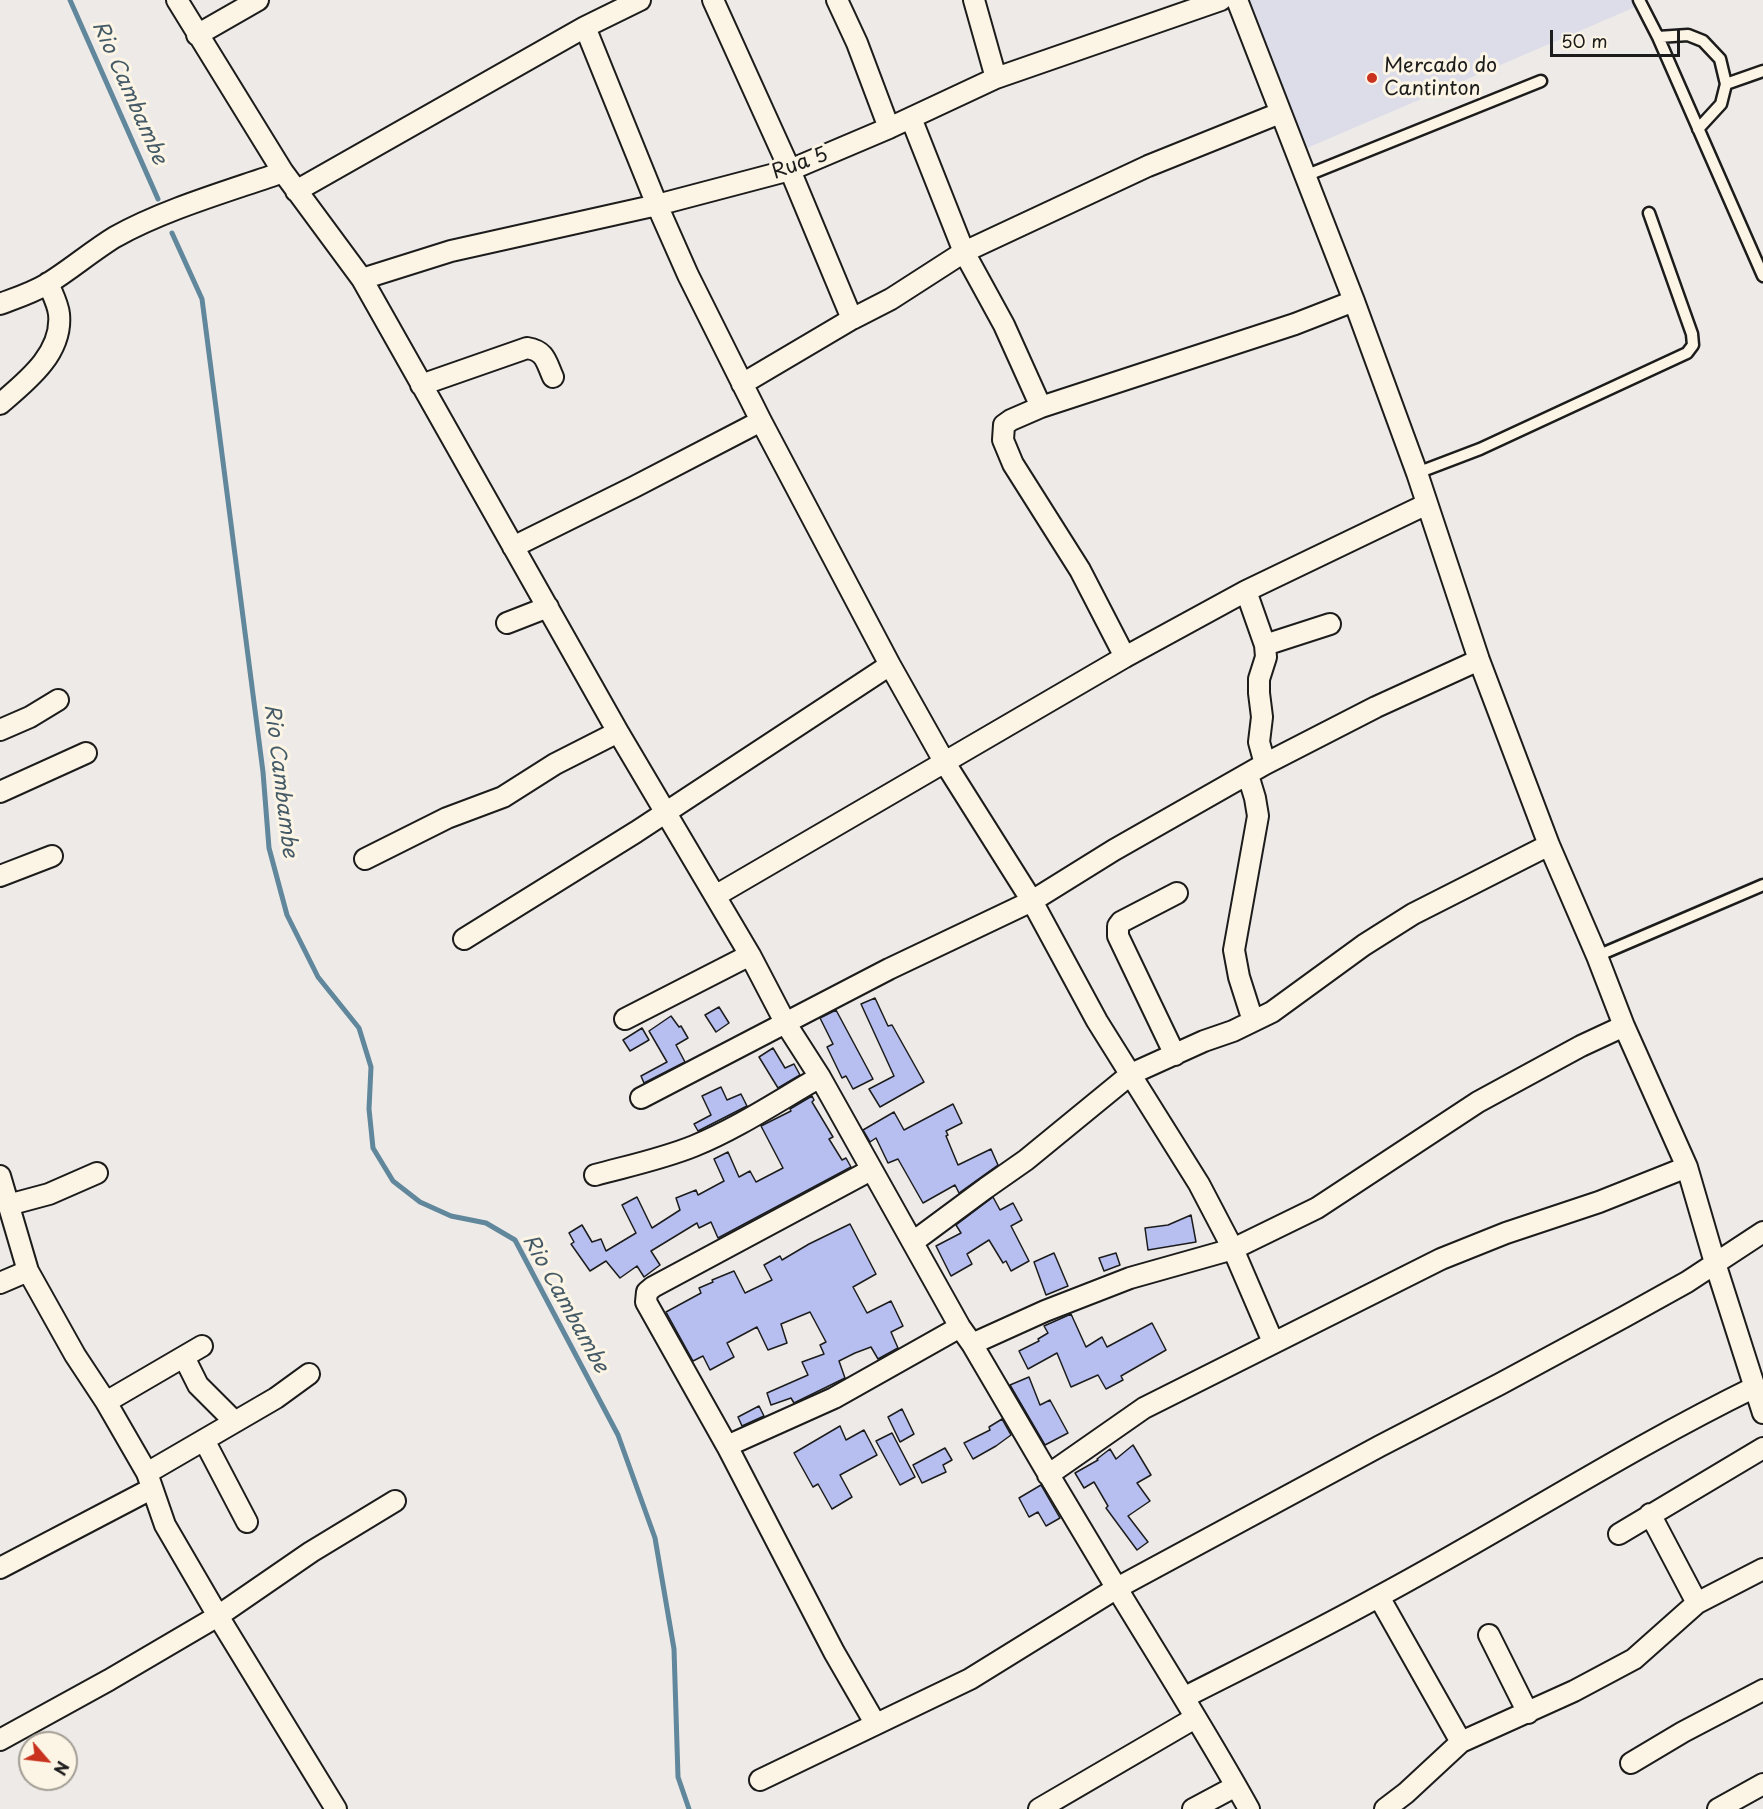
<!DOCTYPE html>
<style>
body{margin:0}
#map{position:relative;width:1763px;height:1809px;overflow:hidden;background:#eeeae7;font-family:"Playpen Sans",sans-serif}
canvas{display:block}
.north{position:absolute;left:18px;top:1731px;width:60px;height:60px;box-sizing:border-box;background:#fcf5e5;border:2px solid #a29e95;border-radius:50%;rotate:118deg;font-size:16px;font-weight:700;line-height:24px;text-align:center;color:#1c1c1c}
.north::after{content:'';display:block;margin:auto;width:21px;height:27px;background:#c8321e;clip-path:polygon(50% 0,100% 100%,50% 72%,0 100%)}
.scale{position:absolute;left:1550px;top:30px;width:130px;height:27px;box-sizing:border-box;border:3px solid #1c1c1c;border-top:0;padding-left:8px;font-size:18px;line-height:21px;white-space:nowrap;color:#1c1c1c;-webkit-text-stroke:4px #fcf5e5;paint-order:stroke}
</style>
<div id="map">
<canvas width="1763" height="1809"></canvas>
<div class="north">N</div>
<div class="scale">50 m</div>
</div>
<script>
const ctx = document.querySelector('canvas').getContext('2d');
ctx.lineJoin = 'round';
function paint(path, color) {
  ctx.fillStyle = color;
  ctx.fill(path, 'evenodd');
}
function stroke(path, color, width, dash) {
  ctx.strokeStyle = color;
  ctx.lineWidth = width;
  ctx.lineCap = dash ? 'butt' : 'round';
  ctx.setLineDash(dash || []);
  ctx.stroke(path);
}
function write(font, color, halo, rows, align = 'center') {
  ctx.font = font + ' "Playpen Sans",sans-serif';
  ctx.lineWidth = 6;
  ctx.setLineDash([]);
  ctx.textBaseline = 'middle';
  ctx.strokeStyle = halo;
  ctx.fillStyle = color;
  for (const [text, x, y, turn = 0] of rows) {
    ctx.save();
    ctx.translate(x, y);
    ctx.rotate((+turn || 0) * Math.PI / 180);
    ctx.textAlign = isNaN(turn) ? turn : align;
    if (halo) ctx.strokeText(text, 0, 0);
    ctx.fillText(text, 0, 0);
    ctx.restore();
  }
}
paint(new Path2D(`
 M1247,0H1637L1640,5L1300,151Z`), '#ddddea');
stroke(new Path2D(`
 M70,0L158,199
 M172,233L202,299L263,772L269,848L287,915L318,977L359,1028L371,1067L369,1109L373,1148L393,1181L420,1202L451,1216L486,1223L515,1240L618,1435L655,1538L674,1649L678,1777L689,1809`), '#60879b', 5);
const building = new Path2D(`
 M875,998L888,1026L892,1025L924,1082L880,1107L869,1089L894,1076L861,1004Z
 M719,1007L729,1023L716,1032L705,1015Z
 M836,1010L873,1079L853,1089L846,1076L842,1078L827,1047L833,1044L820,1018Z
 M671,1016L679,1027L681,1026L688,1038L676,1045L685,1062L644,1083L641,1076L667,1062L649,1031Z
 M642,1028L649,1040L630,1051L623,1040Z
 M773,1048L785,1068L794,1064L800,1075L778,1088L759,1057Z
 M721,1087L727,1100L741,1094L747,1106L698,1131L694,1124L711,1115L702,1096Z
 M812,1096L814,1100L812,1102L833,1137L829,1139L842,1160L846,1158L851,1167L718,1238L711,1222L699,1228L697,1223L651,1251L660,1265L644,1277L637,1266L620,1278L606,1261L590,1271L571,1244L574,1242L569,1233L582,1225L592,1242L601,1239L606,1251L636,1233L622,1205L637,1197L652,1228L680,1210L676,1198L696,1190L698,1195L724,1181L714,1159L728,1152L739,1177L750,1171L756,1182L783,1168L761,1126L791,1111L790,1109Z
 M953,1104L962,1123L946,1131L948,1135L946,1136L958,1165L991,1149L998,1165L959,1193L955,1185L923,1203L898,1159L888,1163L876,1138L870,1142L863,1130L894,1112L904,1130Z
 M993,1197L1000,1210L1013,1203L1022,1220L1011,1226L1029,1261L1011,1271L1006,1261L1003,1263L989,1240L967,1254L972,1264L951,1276L936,1246L961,1233L956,1225Z
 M1191,1215L1196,1242L1148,1250L1145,1228L1168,1225Z
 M850,1224L876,1274L853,1287L867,1313L891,1301L903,1326L891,1332L898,1348L878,1359L871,1347L855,1353L839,1361L845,1378L794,1403L791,1398L771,1405L767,1393L808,1375L802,1362L824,1354L820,1345L826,1342L810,1312L781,1324L787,1343L768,1350L757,1327L727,1343L734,1357L710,1370L703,1356L693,1361L666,1312L701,1293L699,1288L713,1282L712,1280L734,1271L745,1293L772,1280L764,1265L780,1256L782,1260L809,1244Z
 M1054,1253L1068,1286L1046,1295L1034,1262Z
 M1116,1253L1120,1265L1104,1271L1099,1258Z
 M1071,1314L1086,1347L1102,1337L1107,1347L1152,1323L1166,1350L1121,1376L1123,1380L1106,1389L1098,1375L1071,1387L1057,1353L1028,1369L1019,1351L1039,1341L1038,1339L1048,1333L1044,1326Z
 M1029,1377L1040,1405L1050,1400L1068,1433L1045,1445L1010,1385Z
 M759,1406L764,1416L742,1426L738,1417Z
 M902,1409L914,1434L900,1442L888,1417Z
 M1002,1419L1011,1435L996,1446L973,1459L964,1443L990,1430L989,1427Z
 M840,1426L846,1440L864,1430L877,1455L840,1475L852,1497L832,1509L818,1484L813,1487L794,1453Z
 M892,1433L915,1477L900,1485L876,1441Z
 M1133,1445L1151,1475L1137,1483L1150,1501L1128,1516L1148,1542L1137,1550L1106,1508L1108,1506L1094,1482L1084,1488L1075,1473L1098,1460L1097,1459L1110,1449L1116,1459Z
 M945,1448L952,1460L943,1465L946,1472L922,1483L913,1465Z
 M1041,1485L1060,1518L1046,1526L1038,1512L1029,1517L1019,1498Z`);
paint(building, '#b6bff0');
stroke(building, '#1c1c1c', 1.5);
const service = new Path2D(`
 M1639,0L1658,37L1763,276
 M1658,37L1688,35L1703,41L1720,59L1726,84
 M1698,129L1721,104L1726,84L1763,71
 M1305,176L1541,81
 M1417,473L1480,449L1687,353L1693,345L1692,334L1649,213
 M1597,956L1763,885`);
const minor = new Path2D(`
 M177,0L283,172L362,279L618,732L750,955L786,1024L820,1077L960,1327L972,1344C1019,1425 1067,1506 1116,1587C1161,1661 1207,1733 1249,1809
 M713,0L790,170L852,319
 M837,0L857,43L889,128
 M974,0L996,78
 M1237,0L1354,301L1417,473L1479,660L1549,845L1597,956L1624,1026L1687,1167L1715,1263L1763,1413
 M585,27L657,205L688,275L761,421L890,665L945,763L1032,901L1097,1021L1199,1184L1233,1249L1273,1342
 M197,35L258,0
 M911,118L964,252L1004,325L1041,407
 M296,191L585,27L640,0
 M362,279L451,251L657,205L790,170L889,128L996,78L1221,0
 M0,304C16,298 32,293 47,284C70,270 92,251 115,237C165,209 229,191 283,172
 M742,384L852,319L891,299L964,252L1148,166L1280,113
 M421,385L527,348C546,351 546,362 553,377
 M0,404C27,381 63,353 59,314C58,304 52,293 48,283
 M513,547L634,487L761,421
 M1246,591L1265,645L1266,657L1259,679V693L1262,717L1259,742L1265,764
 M507,623L548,607
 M1265,645L1330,624
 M1125,657L1080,570L1013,464L1003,440L1004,425L1011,420L1041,407L1295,324L1354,301
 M0,730L30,717L58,700
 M1248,775L1255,798L1258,816L1234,950L1239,977L1253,1021
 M0,792L86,753
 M365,859L447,818L503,797L555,764L618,732
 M0,876L52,856
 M715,896L1125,657L1246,591L1427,504
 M464,939L636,832L890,665
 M625,1019L750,955
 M1175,1055L1118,936V926L1121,922L1177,893
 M641,1098L889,969L1032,901L1114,850L1265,764L1376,707L1479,660
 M871,1170L653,1287L647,1292L646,1302L727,1446L834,1652L875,1723
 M595,1175C628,1166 662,1159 694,1146C738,1128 778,1101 820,1077
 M0,1176L28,1271L75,1355L106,1402L147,1473L165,1525L218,1616L336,1809
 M8,1205L49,1194L97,1173
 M913,1242L986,1188L1026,1160L1131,1074L1204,1041L1233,1031L1272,1012L1364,945L1413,914L1549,845
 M0,1283L28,1271
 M972,1344L1045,1311L1130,1278L1233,1249L1317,1208L1478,1102L1581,1046L1624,1026
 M184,1357L198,1385L234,1421
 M106,1402L202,1346
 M204,1440L247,1522
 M727,1446L834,1398L960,1327
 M147,1473L276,1398L309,1374
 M1048,1475L1144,1408L1441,1259L1506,1233L1599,1202L1687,1167
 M1650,1514L1697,1603
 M1619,1534L1763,1448
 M0,1568L151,1489
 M1379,1597L1461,1742
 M1489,1635L1528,1713
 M1185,1697C1250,1664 1315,1632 1378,1597C1505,1529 1626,1450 1755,1387
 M0,1740L109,1680L218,1616L311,1552L395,1501
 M1631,1763L1683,1732L1763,1690
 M760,1780L970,1679L1117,1588L1380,1446L1500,1384L1624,1317L1687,1282L1763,1232
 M1039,1809L1195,1718
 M1193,1809L1236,1786
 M1385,1809L1406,1793L1461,1742L1574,1691L1634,1659L1697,1603L1763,1569
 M1718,1809L1763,1784`);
stroke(service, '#1c1c1c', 15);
stroke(minor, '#1c1c1c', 24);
stroke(service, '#fcf5e5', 10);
stroke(minor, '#fcf5e5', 20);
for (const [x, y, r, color] of [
 [1372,78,6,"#c8321e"]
]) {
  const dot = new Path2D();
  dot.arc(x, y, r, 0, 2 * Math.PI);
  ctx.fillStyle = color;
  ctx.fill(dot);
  stroke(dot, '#fcf5e5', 2);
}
write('20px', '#1c1c1c', '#fcf5e5', [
 ["Mercado do",1384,66],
 ["Cantinton",1384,89]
], 'left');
write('20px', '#1c1c1c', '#fcf5e5', [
 ["Rua 5",800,164,-20]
]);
write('italic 21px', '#445a66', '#fcf5e5', [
 ["Rio Cambambe",129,93,66],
 ["Rio Cambambe",280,781,83],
 ["Rio Cambambe",565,1304,61]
]);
</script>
